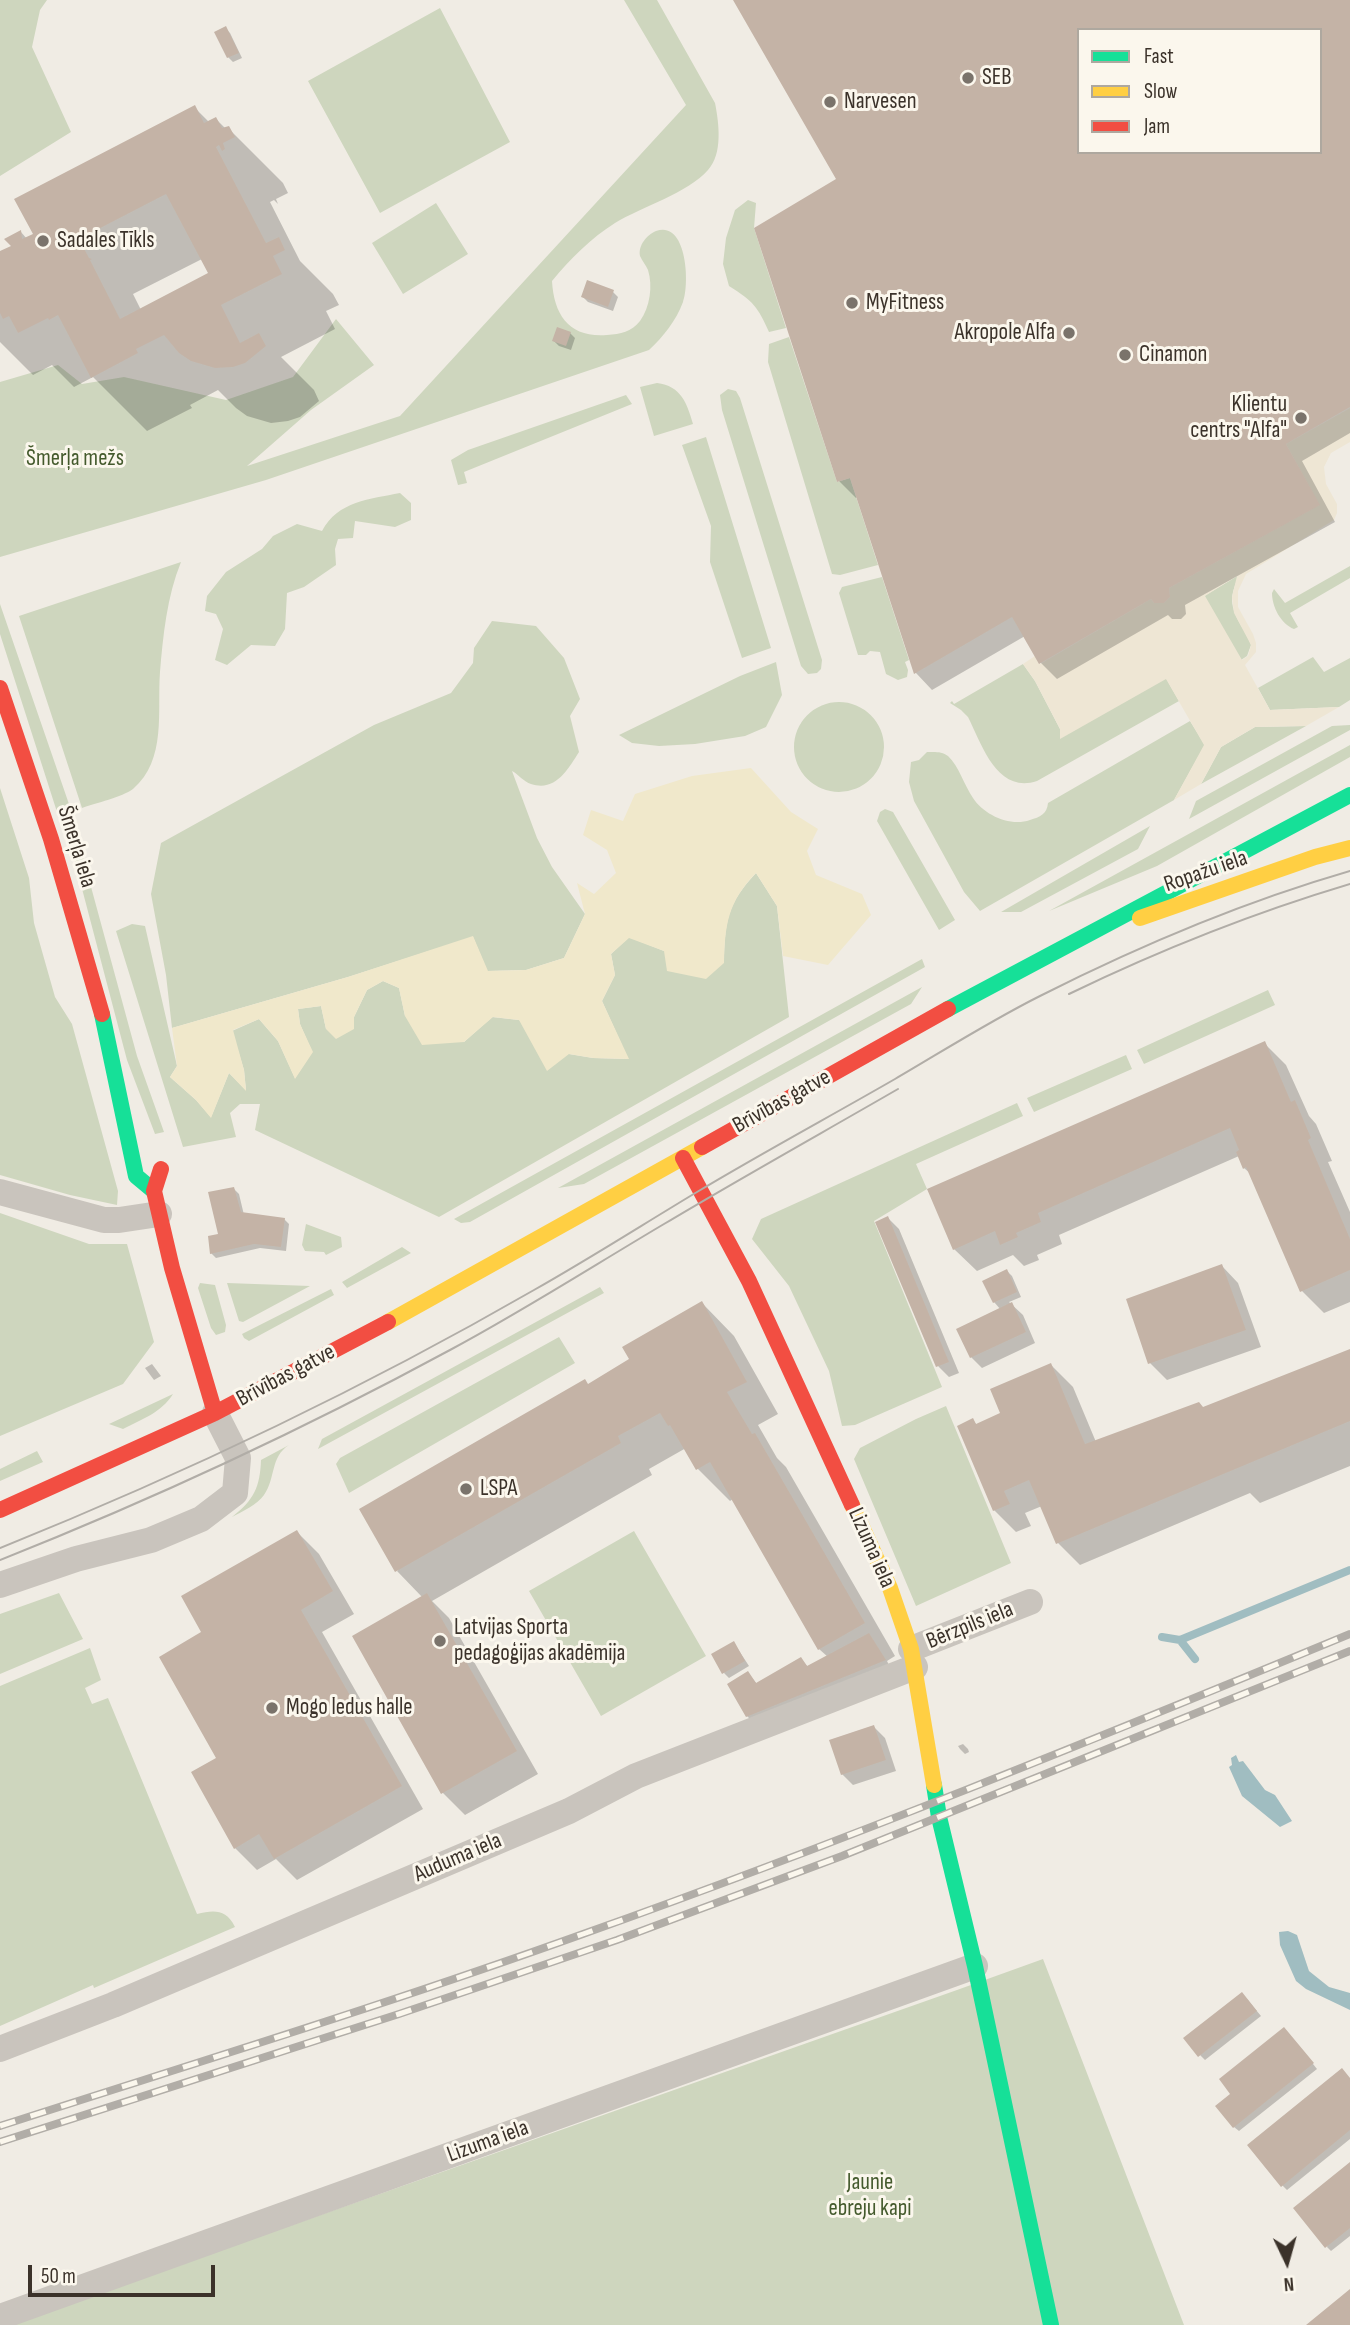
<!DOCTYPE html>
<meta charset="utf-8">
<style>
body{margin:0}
#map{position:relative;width:1350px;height:2325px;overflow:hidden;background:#f0ece4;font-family:"Sofia Sans Condensed",sans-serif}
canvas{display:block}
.legend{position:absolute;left:1077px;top:28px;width:245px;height:126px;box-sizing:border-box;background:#fbf7ed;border:2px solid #aea89f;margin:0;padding:9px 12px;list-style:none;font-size:21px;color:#3b322a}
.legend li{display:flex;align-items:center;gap:14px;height:35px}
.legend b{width:35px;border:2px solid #aea89f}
.north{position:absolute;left:1252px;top:2227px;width:70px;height:70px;-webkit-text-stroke:5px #fbf7ed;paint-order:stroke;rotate:175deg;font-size:19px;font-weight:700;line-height:28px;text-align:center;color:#3b322a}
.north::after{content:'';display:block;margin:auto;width:24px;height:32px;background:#3b322a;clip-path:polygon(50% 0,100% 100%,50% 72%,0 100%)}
.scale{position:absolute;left:28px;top:2265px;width:187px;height:32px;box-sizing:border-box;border:4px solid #3b322a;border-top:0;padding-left:9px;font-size:21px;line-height:24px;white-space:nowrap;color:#3b322a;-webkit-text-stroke:5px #fbf7ed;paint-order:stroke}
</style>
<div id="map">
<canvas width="1350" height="2325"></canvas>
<ul class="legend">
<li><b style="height:9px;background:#16e098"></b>Fast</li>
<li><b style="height:9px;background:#ffcf43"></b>Slow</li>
<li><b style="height:9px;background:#f24e42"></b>Jam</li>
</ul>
<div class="north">N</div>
<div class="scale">50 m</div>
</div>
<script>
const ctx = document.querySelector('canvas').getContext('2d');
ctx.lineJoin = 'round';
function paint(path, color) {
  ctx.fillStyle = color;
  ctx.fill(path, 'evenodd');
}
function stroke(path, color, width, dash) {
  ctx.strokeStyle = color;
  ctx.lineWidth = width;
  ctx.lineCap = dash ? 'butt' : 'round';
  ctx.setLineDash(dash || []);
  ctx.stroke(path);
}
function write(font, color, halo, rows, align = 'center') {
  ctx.font = font + ' "Sofia Sans Condensed",sans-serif';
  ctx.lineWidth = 6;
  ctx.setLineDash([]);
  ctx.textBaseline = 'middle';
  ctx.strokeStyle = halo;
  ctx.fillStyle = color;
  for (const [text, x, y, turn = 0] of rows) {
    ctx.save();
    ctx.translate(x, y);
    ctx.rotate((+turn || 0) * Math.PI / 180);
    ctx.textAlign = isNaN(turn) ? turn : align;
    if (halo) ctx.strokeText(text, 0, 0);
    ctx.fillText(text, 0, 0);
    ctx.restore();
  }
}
paint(new Path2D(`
 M0,0H47L40,10L32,47L71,132L0,176Z
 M624,0H657L715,103C719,123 723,154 708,170C688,193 641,207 615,223C591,238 570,259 552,281C554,316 570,338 607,335C621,334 631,332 640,321C650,307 653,286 648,270C646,265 642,261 640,256C638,245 647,235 656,231C687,220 690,284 683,302C676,321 663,337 649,350L266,480L0,557V382L58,365L82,384L124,377L226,400L293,377L336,319L374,365L311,410L247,466L400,416L686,105Z
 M440,8L510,142L380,213L308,81Z
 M748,200L756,203L754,228L786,328L769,332C758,307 753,301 729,286L723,264L726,238L735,210Z
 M436,203L468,254L403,294L372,243Z
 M789,337L837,482L850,478L878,565L840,575L832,574L768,362L769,344Z
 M657,383C681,386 687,403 693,424L654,436L640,387Z
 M728,389L736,391L740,398L822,660L821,669L817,673L808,674L801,666L722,410L720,395Z
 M626,395L632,404L464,472L467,483L458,485L451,460L468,450Z
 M706,437L771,648L742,658L710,562L711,526L682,445Z
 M400,493L411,503V520L395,527L355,521L353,538L338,539L335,549L336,565L304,587L287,593L285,629L275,646L251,645L227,665L215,660L223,629L216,614L205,611L207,596L226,572L262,549L273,536L297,524L322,531C338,501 370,499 400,493Z
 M181,562C167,596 163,636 160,672C157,711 167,760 133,789C122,797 96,803 82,808L19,616Z
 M1350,566V578L1290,613L1298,627L1294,629C1281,624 1272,607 1272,593L1274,589L1285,603Z
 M1239,575C1236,582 1233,590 1232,597C1231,616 1246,629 1251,645L1247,656L1241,660L1204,596Z
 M882,577L909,660L905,662L908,670L907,677L898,680L886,674L880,652L870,651L866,655H858L839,593L842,587Z
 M0,604L70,807L57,812L0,634Z
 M492,621L536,626L564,658L580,699L570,716L579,752C568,769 556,792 531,784C524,782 518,774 512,771L537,838L552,867L585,914L564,958L526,970L487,971L473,937L348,977L172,1028L166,975L151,894L161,843L374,725L451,693L473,663L474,648Z
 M1313,657L1324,672L1350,658V700L1339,707L1270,710L1258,688Z
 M776,662L782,695L766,727L745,736L695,744L659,746L632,743L619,735L740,676Z
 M1023,664L1035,681L1060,729V738L1166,678L1179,701L1037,781C997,794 982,745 968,717L961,710L950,703L952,701L954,704Z
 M794 747a45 45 0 1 1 90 0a45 45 0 1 1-90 0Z
 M1190,721L1205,745L1174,800L980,911L964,892L914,801L909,782L911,762L919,760L927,752C934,752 942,751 948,756C959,766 964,785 973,798C984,815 1010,827 1030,820C1040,817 1047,814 1048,803Z
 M1350,725V730L1189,819L1196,801L1332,726Z
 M1306,726L1201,784L1221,747L1255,727Z
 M1350,745V757L1157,866L1049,911Z
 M0,788L29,878L34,923L55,997L72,1024L118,1191L117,1205L70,1195L0,1175Z
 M885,809L893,812L955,920L939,930L877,821L880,812Z
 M1150,826L1138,849L1021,912H1001Z
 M78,839L137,1056L164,1132L155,1134L127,1060L70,843Z
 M756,873L777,906L789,1017L439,1217L255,1130L260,1104H240L230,1113L236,1137L183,1147L116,931L132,924L145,926L177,1066L170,1077L196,1100L211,1117L229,1073L246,1090L244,1070L232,1031L259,1019L278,1041L295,1078L312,1052L300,1024L298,1009L321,1006L326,1029L354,1017L367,990L383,981L399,988L405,1016L464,1042L492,1017L519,1020L569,1054L593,1058L628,1059L602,1001L615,975L611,954L629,937L664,951L724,962C725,921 727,904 756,873Z
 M922,959L925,967L470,1222L461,1223L454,1219Z
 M922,987L911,1004L584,1184L558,1188Z
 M1268,990L1275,1005L1144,1064L1137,1050Z
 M1126,1055L1132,1069L1034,1112L1027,1098Z
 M1017,1103L1023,1116L916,1164L927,1189L874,1221L942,1387L855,1425L842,1426L829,1371L789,1286L752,1239L761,1219Z
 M0,1213L89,1244H127L154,1342L123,1384L0,1436Z
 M306,1224L341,1237L342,1247L326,1255L324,1252L305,1251L302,1245Z
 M402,1247L411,1253L347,1288L342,1282Z
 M200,1283L215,1285L226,1325L225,1332L216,1335L211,1328L198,1288Z
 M227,1283L310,1286L243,1322L239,1321Z
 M600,1287L604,1293L318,1449L322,1439Z
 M331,1289L334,1295L249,1341L244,1338L242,1334Z
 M559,1337L575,1363L349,1493L336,1464L340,1458Z
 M173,1394C161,1413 142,1419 123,1429L109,1424Z
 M946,1406L1011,1563L916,1606L854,1459L860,1448L916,1419Z
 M289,1445C270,1457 276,1478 264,1495C257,1505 243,1511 232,1517C254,1500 260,1487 261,1460Z
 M37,1451L43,1462L0,1481V1469Z
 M634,1531L706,1656L601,1716L529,1591Z
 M59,1593L83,1639L0,1674V1614Z
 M90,1648L101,1680L85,1688L92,1704L108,1698L197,1914C214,1910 226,1909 235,1927L94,1988L93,1985L0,2026V1686Z
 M1043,1959L1184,2325H9L957,1990Z`), '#ced6be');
paint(new Path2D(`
 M751,768L791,812L818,829L807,851L816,875L862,894L871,915L828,965L783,956L777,906L756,873C728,902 725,924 724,963L706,979L667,971L664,951L629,938L611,954L615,975L602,1001L629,1059L593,1058L569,1054L547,1071L519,1020L493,1017L464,1042L422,1045L405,1016L399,988L383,981L367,990L354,1017V1029L336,1039L326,1029L321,1006L298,1009L300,1024L313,1052L295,1079L278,1041L259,1019L233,1030L244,1070L246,1091L229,1073L211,1118L196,1100L170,1077L177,1066L172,1028L348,977L473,936L488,971L526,970L564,958L585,914L577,883L594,894L616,873L607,850L583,835L591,810L623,821L635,794L692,776Z`), '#f0e8cb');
paint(new Path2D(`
 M1350,408V442L1331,453L1324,467L1326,484L1337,504V513L1334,520L1246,574L1238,591V607L1253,634L1256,643V652L1245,665L1270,710L1339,707L1306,726L1255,727L1221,747L1201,784L1174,800L1204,745L1166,679L1060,739V729L1035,681L1023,664L1035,656L1040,664L1151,599L1154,603H1164L1170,597L1169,588L1319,505L1286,444ZM1237,576L1232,597L1234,613L1251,645L1248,656L1242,660L1205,596Z`), '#eee6d4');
paint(new Path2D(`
 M1236,1755L1239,1762L1243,1761L1265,1790L1275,1795L1292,1821L1280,1827L1242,1796L1229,1767L1232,1765L1231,1758Z
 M1288,1931L1297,1935L1309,1971L1329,1987L1350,1993V2010L1306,1989L1296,1981L1280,1945L1279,1932Z`), '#a0bdc1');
paint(new Path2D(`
 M735,0H1350V433L1302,461L1335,522L1185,605L1186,614L1181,619H1172L1168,615L1057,679L1041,663L1025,636L932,690L916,673L858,497L856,498L839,481V180ZM1079,30H1320V152H1079Z
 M225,28L230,33L242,58L233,62L228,57Z
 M195,108L209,122L216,119L226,129L228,128L283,183L288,193L276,199L278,204L274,200L270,202L300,261L333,294L339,305L326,311L335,329L281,357L314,390L319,401L300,417L288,421L271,423L247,416L236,408L218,390L190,405L192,408L147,431L93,377L74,387L52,365L33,375L0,342V253L13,246L21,232L27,239ZM202,259L210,274L141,310L133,294Z
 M613,292L618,297L613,311L588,302L583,297Z
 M570,333L575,338L571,350L559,346L554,341Z
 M1264,1043L1286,1065L1309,1116L1316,1124L1332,1161L1328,1162L1350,1212V1302L1324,1313L1302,1291L1252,1175L1244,1168L1239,1156L1059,1235L1062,1244L1037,1255L1039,1260L1024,1266L1013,1255L977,1271L954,1249Z
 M234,1189L239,1194L244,1215L284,1219L289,1224L286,1251L260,1248L216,1258L211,1253L220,1235Z
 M888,1218L899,1229L959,1373L949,1377L938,1366Z
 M1222,1266L1238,1283L1261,1347L1167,1380L1150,1363Z
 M1007,1271L1012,1276L1021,1297L1009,1302L1023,1315L1035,1343L982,1368L971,1357L1001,1310L994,1302Z
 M702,1303L734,1336L778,1414L758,1425L777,1458L786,1467L895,1656L887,1661L889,1665L752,1721L747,1716L748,1673L757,1684L801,1659L809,1668L828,1657L819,1649L733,1499L730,1501L698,1469L686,1448L649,1469L652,1475L432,1601L449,1618L538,1774L465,1815L443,1793L423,1598L397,1571L588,1386L632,1360Z
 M1350,1351V1466L1260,1503L1250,1493L1080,1565L1058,1543L1042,1506L1025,1513L1031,1526L1016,1532L994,1510L973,1421L977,1425L1003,1414L1051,1365L1073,1387L1096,1442L1203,1409Z
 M152,1364L161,1376L154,1380L145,1368Z
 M297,1532L319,1554L354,1614L322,1632L423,1809L297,1880L276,1859L257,1870L235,1848L218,1759L204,1633Z
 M734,1643L749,1666L729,1678L724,1673Z
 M874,1727L885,1738L896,1771L853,1785L842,1774Z
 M963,1744L968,1749L969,1752L965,1754L960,1749L958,1746Z
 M1247,1999L1261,2016L1205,2060L1200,2055Z
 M1289,2034L1317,2069L1239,2131L1234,2127L1233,2094Z
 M1350,2079V2139L1287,2190L1282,2185Z
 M1350,2164V2236L1331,2251L1327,2247Z`), '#0003');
stroke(new Path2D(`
 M1162,1637L1180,1640L1195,1659
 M1180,1640L1350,1570`), '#a0bdc1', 8);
paint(new Path2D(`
 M733,0H1350V407L1286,444L1320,505L1169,588L1170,597L1164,603H1154L1151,599L1039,664L1012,617L914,674L850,478L837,482L754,228L836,179ZM1079,30H1320V152H1079Z
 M226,26L239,53L227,58L214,32Z
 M195,105L204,123L216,117L222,128L229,126L235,137L223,143L225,149L222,151L219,145L216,147L266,243L279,237L285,250L273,256L282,274L221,305L240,343L259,333L266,346L245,363L233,367L215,368L191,361L179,353L164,335L136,349L138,353L91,378L58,315L49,320L48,318L18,333L9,316L3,319L0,313V251L11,246L4,239L21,230L22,239L33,234L14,199ZM166,194L208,273L120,319L90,260L92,259L89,258L79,239Z
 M587,280L614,290L608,307L581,297Z
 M557,327L571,332L566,346L552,341Z
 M1265,1041L1291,1102L1295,1100L1311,1138L1308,1140L1350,1239V1270L1300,1292L1246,1167L1243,1169L1236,1152L1239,1150L1230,1128L1038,1213L1041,1222L1016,1233L1018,1237L1000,1245L995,1231L953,1250L927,1189Z
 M234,1187L241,1212L285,1218L281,1247L254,1244L210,1254L208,1236L218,1234L208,1192Z
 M888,1216L949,1362L936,1367L875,1222Z
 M1222,1264L1246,1330L1148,1364L1126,1299Z
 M1007,1269L1017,1292L993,1303L982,1281Z
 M702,1301L747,1382L727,1392L752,1434L755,1433L865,1623L818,1650L710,1462L696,1470L670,1425L668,1426L660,1413L618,1436L621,1443L395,1572L359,1509L585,1379L588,1384L629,1359L622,1347Z
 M1012,1302L1026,1332L970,1358L956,1329Z
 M1350,1349V1421L1056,1544L1029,1480L1004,1491L1010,1504L993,1511L957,1426L973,1418L976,1424L1000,1413L990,1389L1051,1363L1085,1444L1199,1402L1203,1407Z
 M297,1530L333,1591L301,1610L402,1786L274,1859L259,1834L234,1849L191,1772L216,1758L159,1657L201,1632L181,1596Z
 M427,1593L517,1751L441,1794L352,1636Z
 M869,1633L886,1660L746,1717L727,1684L748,1671L756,1683L801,1657L807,1666Z
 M734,1641L745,1661L722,1674L711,1654Z
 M874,1725L886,1760L841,1775L829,1740Z
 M1242,1992L1257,2011L1198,2057L1183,2038Z
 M1284,2027L1314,2063L1233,2128L1215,2106L1230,2094L1219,2079Z
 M1342,2068L1350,2078V2130L1281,2187L1247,2145Z
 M1350,2162V2228L1325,2248L1293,2208Z
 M1350,2289V2325H1306Z`), '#c4b3a6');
stroke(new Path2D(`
 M0,1192L104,1220H119L159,1214
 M0,1585L76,1559L151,1540L201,1519L235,1493L238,1458L215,1413
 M911,1649L1030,1602
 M0,2049L113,2005L569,1811L636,1776L915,1667
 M0,2317L975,1966`), '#c9c4bd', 26);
stroke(new Path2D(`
 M948,1009L1350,795
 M102,1014L136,1176L154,1191
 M934,1785L939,1817L975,1966L1051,2325`), '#16e098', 16);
stroke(new Path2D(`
 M1140,918L1315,857L1350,848
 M388,1322L702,1147
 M852,1505L890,1588L911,1649L934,1785`), '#ffcf43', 16);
stroke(new Path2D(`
 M0,688L51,839L102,1014
 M702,1147L948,1009
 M683,1158L749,1281L852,1505
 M161,1169L154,1191L172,1268L215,1413
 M0,1510L215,1413L388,1322`), '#f24e42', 16);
stroke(new Path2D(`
 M1069,994C1160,950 1253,913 1350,884
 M0,1548C184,1474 362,1389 534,1290C589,1259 642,1225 697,1192C762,1153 829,1117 895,1079C943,1051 990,1021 1040,996C1139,946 1243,902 1350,871
 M0,1560C154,1499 304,1429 450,1350C523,1311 593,1266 664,1224C741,1178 820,1134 898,1089`), '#b1ada7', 2);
const rail = new Path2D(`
 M0,2126C195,2063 391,2003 583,1934C842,1842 1096,1739 1350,1634
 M0,2142L399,2014L617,1940L842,1856L1350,1651`);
stroke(rail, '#b1ada7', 8);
stroke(rail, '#fbf7ed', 5, [16]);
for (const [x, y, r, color] of [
 [968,78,7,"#7a736b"],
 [830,102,7,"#7a736b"],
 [43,241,7,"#7a736b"],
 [852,303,7,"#7a736b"],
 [1069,333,7,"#7a736b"],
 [1125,355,7,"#7a736b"],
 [1301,418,7,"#7a736b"],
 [466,1489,7,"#7a736b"],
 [440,1641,7,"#7a736b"],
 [272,1708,7,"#7a736b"]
]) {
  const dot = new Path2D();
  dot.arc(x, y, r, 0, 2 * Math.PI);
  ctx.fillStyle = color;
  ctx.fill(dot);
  stroke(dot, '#fbf7ed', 2.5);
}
write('23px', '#3b322a', '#fbf7ed', [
 ["SEB",982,78],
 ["Narvesen",844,102],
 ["Sadales Tīkls",57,241],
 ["MyFitness",866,303],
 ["Akropole Alfa",1055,333,"right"],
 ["Cinamon",1139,355],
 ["Klientu",1287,405,"right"],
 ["centrs \"Alfa\"",1287,431,"right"],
 ["LSPA",480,1489],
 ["Latvijas Sporta",454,1628],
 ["pedagoģijas akadēmija",454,1654],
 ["Mogo ledus halle",286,1708]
], 'left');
write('23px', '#445a2d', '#fbf7ed', [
 ["Šmerļa mežs",75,459],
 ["Jaunie",870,2183],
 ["ebreju kapi",870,2209]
]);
write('23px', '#3b322a', '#fbf7ed', [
 ["Šmerļa iela",76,847,73],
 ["Ropažu iela",1206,872,-19],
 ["Brīvības gatve",782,1102,-29],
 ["Brīvības gatve",286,1376,-28],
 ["Lizuma iela",871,1548,66],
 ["Bērzpils iela",970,1626,-22],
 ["Auduma iela",458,1858,-23],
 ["Lizuma iela",488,2142,-20]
]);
</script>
